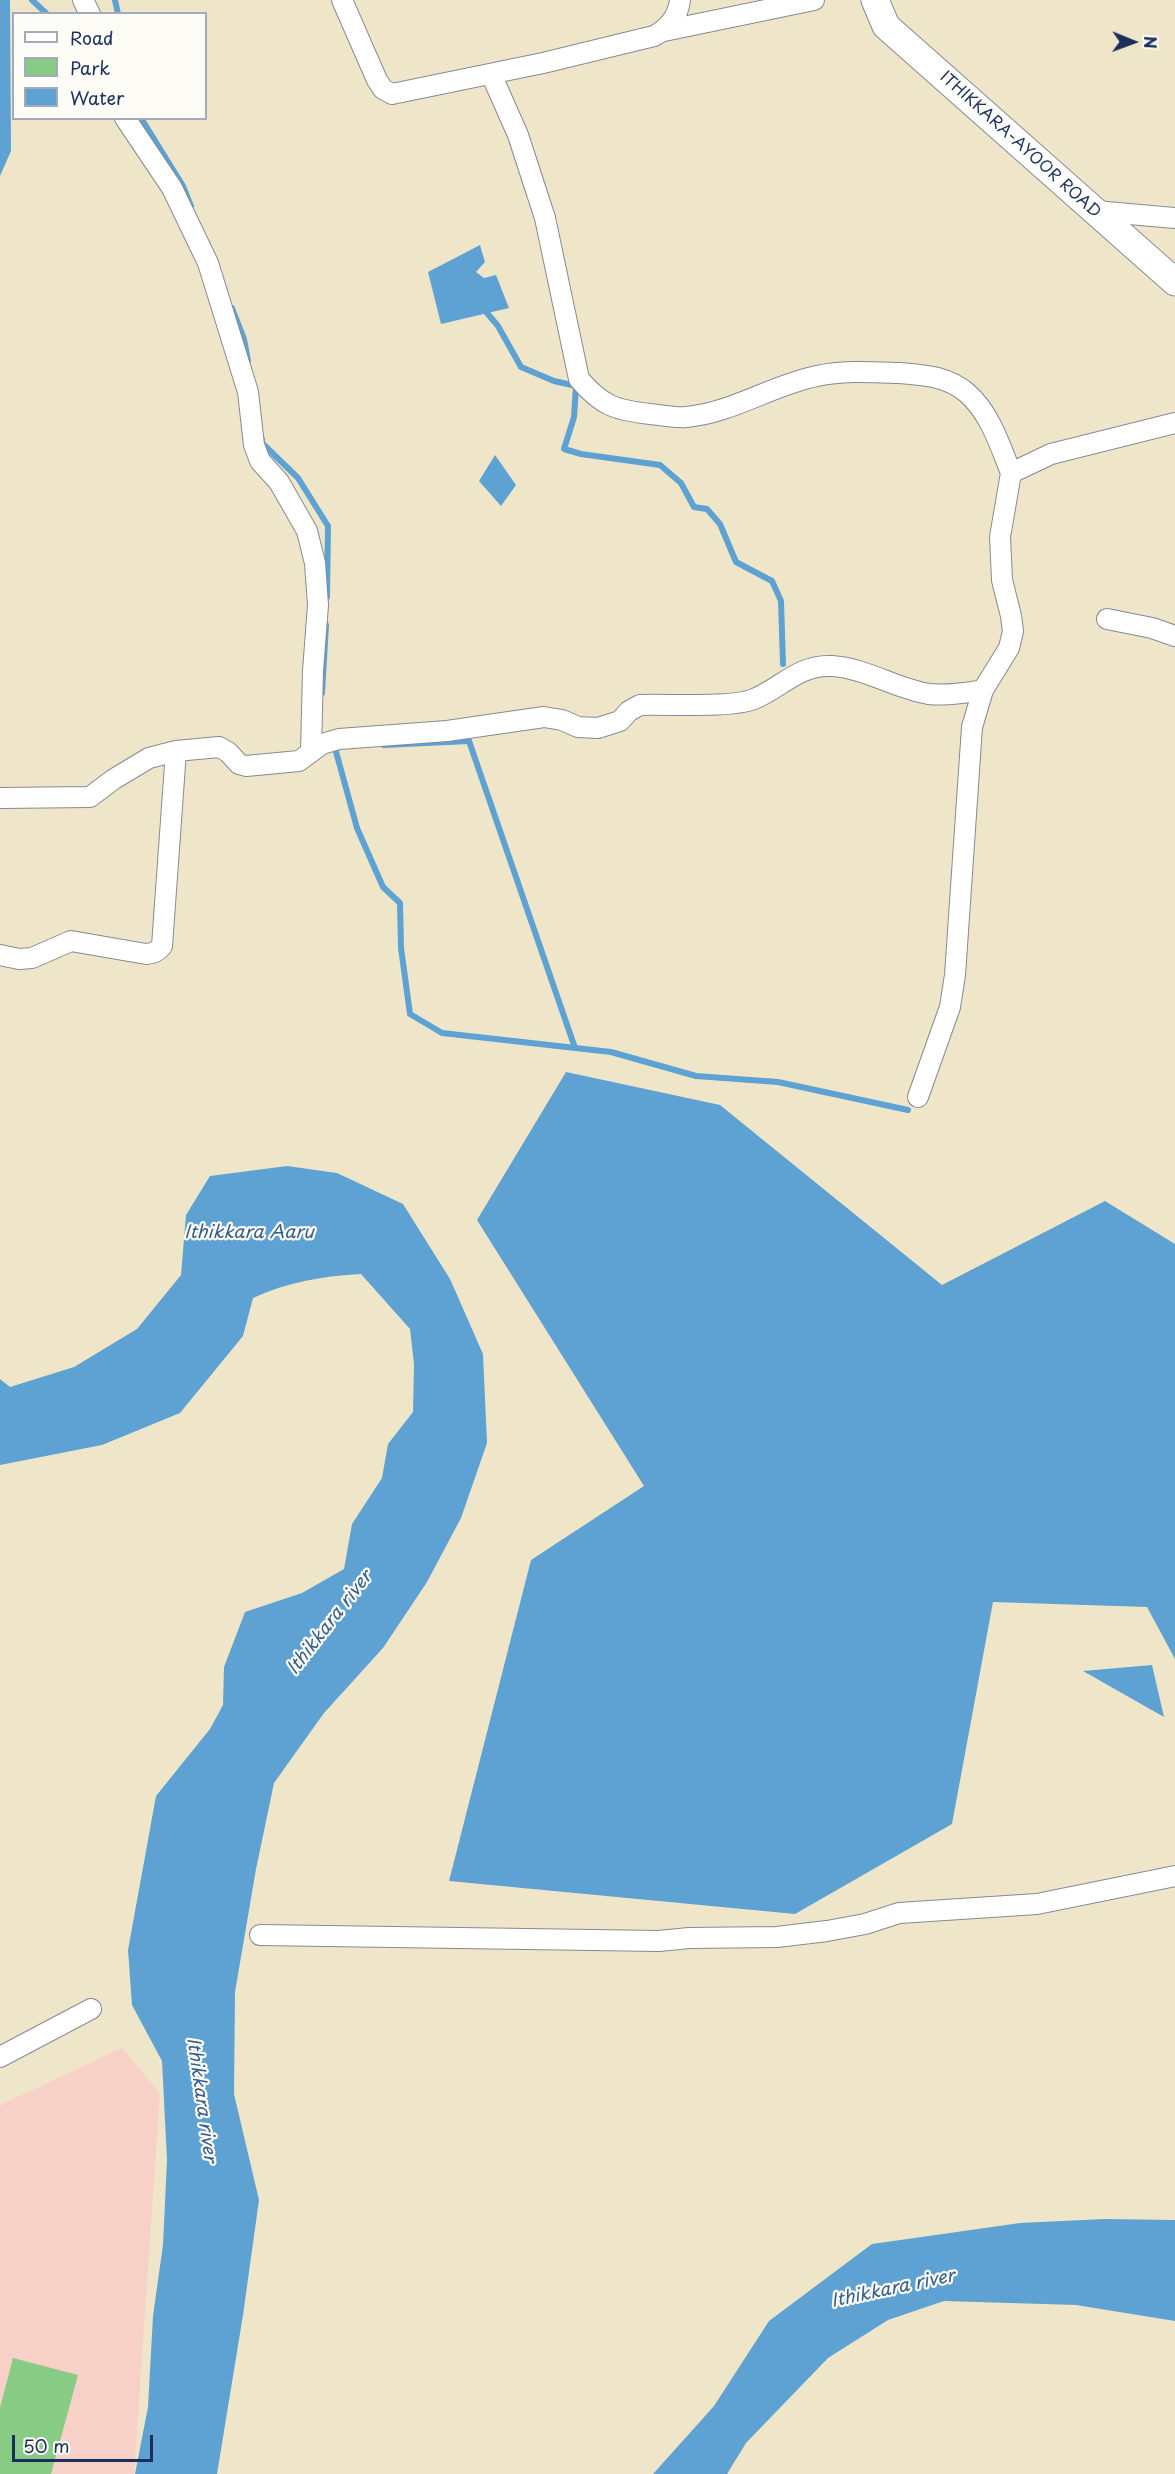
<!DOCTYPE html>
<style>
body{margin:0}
#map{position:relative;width:1175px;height:2474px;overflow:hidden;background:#efe6ca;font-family:"Playpen Sans",sans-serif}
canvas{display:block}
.legend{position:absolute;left:12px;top:12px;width:195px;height:108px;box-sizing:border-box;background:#fdfcf7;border:2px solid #a3aaba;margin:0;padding:8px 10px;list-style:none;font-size:18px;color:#1b2f5e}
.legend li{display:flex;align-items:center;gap:12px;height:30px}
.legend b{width:30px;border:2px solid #a3aaba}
.north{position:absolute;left:1103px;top:12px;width:60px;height:60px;-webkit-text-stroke:4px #fdfcf7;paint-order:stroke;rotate:91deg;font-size:16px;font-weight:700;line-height:24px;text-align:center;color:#1b2f5e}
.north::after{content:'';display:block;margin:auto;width:21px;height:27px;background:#1b2f5e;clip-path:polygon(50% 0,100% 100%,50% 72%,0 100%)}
.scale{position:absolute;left:12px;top:2435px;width:141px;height:27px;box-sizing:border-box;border:3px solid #1b2f5e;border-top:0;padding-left:8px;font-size:18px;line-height:21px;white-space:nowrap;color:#1b2f5e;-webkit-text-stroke:4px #fdfcf7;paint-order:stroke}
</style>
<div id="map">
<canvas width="1175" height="2474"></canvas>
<ul class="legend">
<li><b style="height:8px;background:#fff"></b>Road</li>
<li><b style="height:16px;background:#88cb85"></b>Park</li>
<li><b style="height:16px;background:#5da2d2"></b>Water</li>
</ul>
<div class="north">N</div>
<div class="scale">50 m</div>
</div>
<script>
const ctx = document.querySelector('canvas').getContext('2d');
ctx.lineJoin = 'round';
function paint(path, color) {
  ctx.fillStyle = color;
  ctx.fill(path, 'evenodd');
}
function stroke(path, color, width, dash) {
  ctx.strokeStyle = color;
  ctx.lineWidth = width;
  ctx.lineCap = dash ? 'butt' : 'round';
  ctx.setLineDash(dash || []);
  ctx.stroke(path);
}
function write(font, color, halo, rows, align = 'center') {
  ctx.font = font + ' "Playpen Sans",sans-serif';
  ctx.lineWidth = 4.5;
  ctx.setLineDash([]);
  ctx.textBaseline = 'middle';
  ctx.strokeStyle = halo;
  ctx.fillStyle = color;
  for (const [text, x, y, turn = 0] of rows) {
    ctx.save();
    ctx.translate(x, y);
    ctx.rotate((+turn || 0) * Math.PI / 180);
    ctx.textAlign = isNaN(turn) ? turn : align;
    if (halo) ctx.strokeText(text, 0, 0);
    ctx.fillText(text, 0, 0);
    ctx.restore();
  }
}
paint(new Path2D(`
 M122,2048L160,2093L134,2474H0V2105Z`), '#f7d1c7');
paint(new Path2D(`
 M13,2358L78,2375L51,2474H0V2408Z`), '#88cb85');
paint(new Path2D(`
 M0,0H10L11,151L0,176Z
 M480,245L485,262L476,272L484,278L496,275L509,308L441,324L428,272Z
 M495,455L516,485L501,506L479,481Z
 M566,1072L720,1105L942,1285L1105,1201L1175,1244V1659L1147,1607L993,1602L952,1824L795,1914L449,1881L531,1560L644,1486L477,1220Z
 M287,1166L337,1173L403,1204L450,1279L483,1354L487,1443L461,1518L427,1582L383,1648L324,1713L274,1783L256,1869L235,1992L234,2094L259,2200L243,2315L217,2474H135L148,2407L153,2316L163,2245L167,2160L162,2061L132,2005L128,1950L156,1796L210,1729L223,1705L224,1667L245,1612L302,1593L344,1569L352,1524L382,1478L388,1444L413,1412L414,1364L410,1329L361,1274C324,1276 287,1282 253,1298L243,1336L180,1413L102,1445L0,1465V1379L10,1387L74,1367L137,1329L181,1275L186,1215L210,1176Z
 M1152,1665L1164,1717L1083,1671Z
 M1104,2219L1175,2220V2321L1076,2305L944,2301L888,2320L828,2358L746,2443L727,2474H653L714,2406L769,2321L872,2244L1020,2223Z`), '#5da2d2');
stroke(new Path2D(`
 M32,0L47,14
 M115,0L118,14
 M141,118L183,186L191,206
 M482,307L498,326L521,367L554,381L576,386L574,417L564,449L581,454L660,465L681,483L694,507L707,509L720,524L736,562L772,581L781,601L783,664
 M232,308L244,339L248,361
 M262,439V443L298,478L328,526L327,597
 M322,693L326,625
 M384,745L469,741L575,1048
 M338,748H335L357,828L383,887L400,903L401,948L410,1014L442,1033L611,1052L696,1076L778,1082L908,1110`), '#5da2d2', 6);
const street = new Path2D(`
 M83,0L90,14
 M342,0L377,80L383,89L392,94L543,63L654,36C669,28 678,17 680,0
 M664,31L814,0
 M491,74L518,135L545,218L579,379C602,406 615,410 650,414C661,415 675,418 686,417C732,413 772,385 817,376C843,370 872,372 899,373C924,375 947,376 967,393C990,413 1000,445 1011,473
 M125,118L172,188L208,263L248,392L254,445L260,461L279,482L307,531L315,563L318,605L313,671L311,751
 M1095,211L1175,218
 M1107,619L1152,628L1175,636
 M0,798L90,797L114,779L149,758L176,751L219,747L228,752L239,764L246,766L299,761L322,744L339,739L447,731L544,717L562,720L578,727L598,728L620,721L629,711L640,705C667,704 733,708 754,699C781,688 799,664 832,666C866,668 896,689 929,694C947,696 966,693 983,690
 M0,955L19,959L32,958L71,941L146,954C154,953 157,952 162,946L176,751
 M918,1097L950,1007L955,975L972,727L983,690L1009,648L1013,631L1011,616L1002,580L1000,537L1011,473L1051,454L1175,423
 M260,1935L659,1941L689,1938L777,1937L827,1931L865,1924L899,1913L1037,1904L1175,1876
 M0,2057L91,2009`);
const secondary = new Path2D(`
 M875,0L886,26L1175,282`);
stroke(street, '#858a94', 22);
stroke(secondary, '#858a94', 29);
stroke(street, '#fff', 20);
stroke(secondary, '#fff', 27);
write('16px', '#1b2f5e', '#fdfcf7', [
 ["ITHIKKARA-AYOOR ROAD",1020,145,42]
]);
write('italic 18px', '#355d8c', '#fdfcf7', [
 ["Ithikkara Aaru",249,1233],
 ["Ithikkara river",330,1623,-52],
 ["Ithikkara river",201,2100,82],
 ["Ithikkara river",893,2289,-12]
]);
</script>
